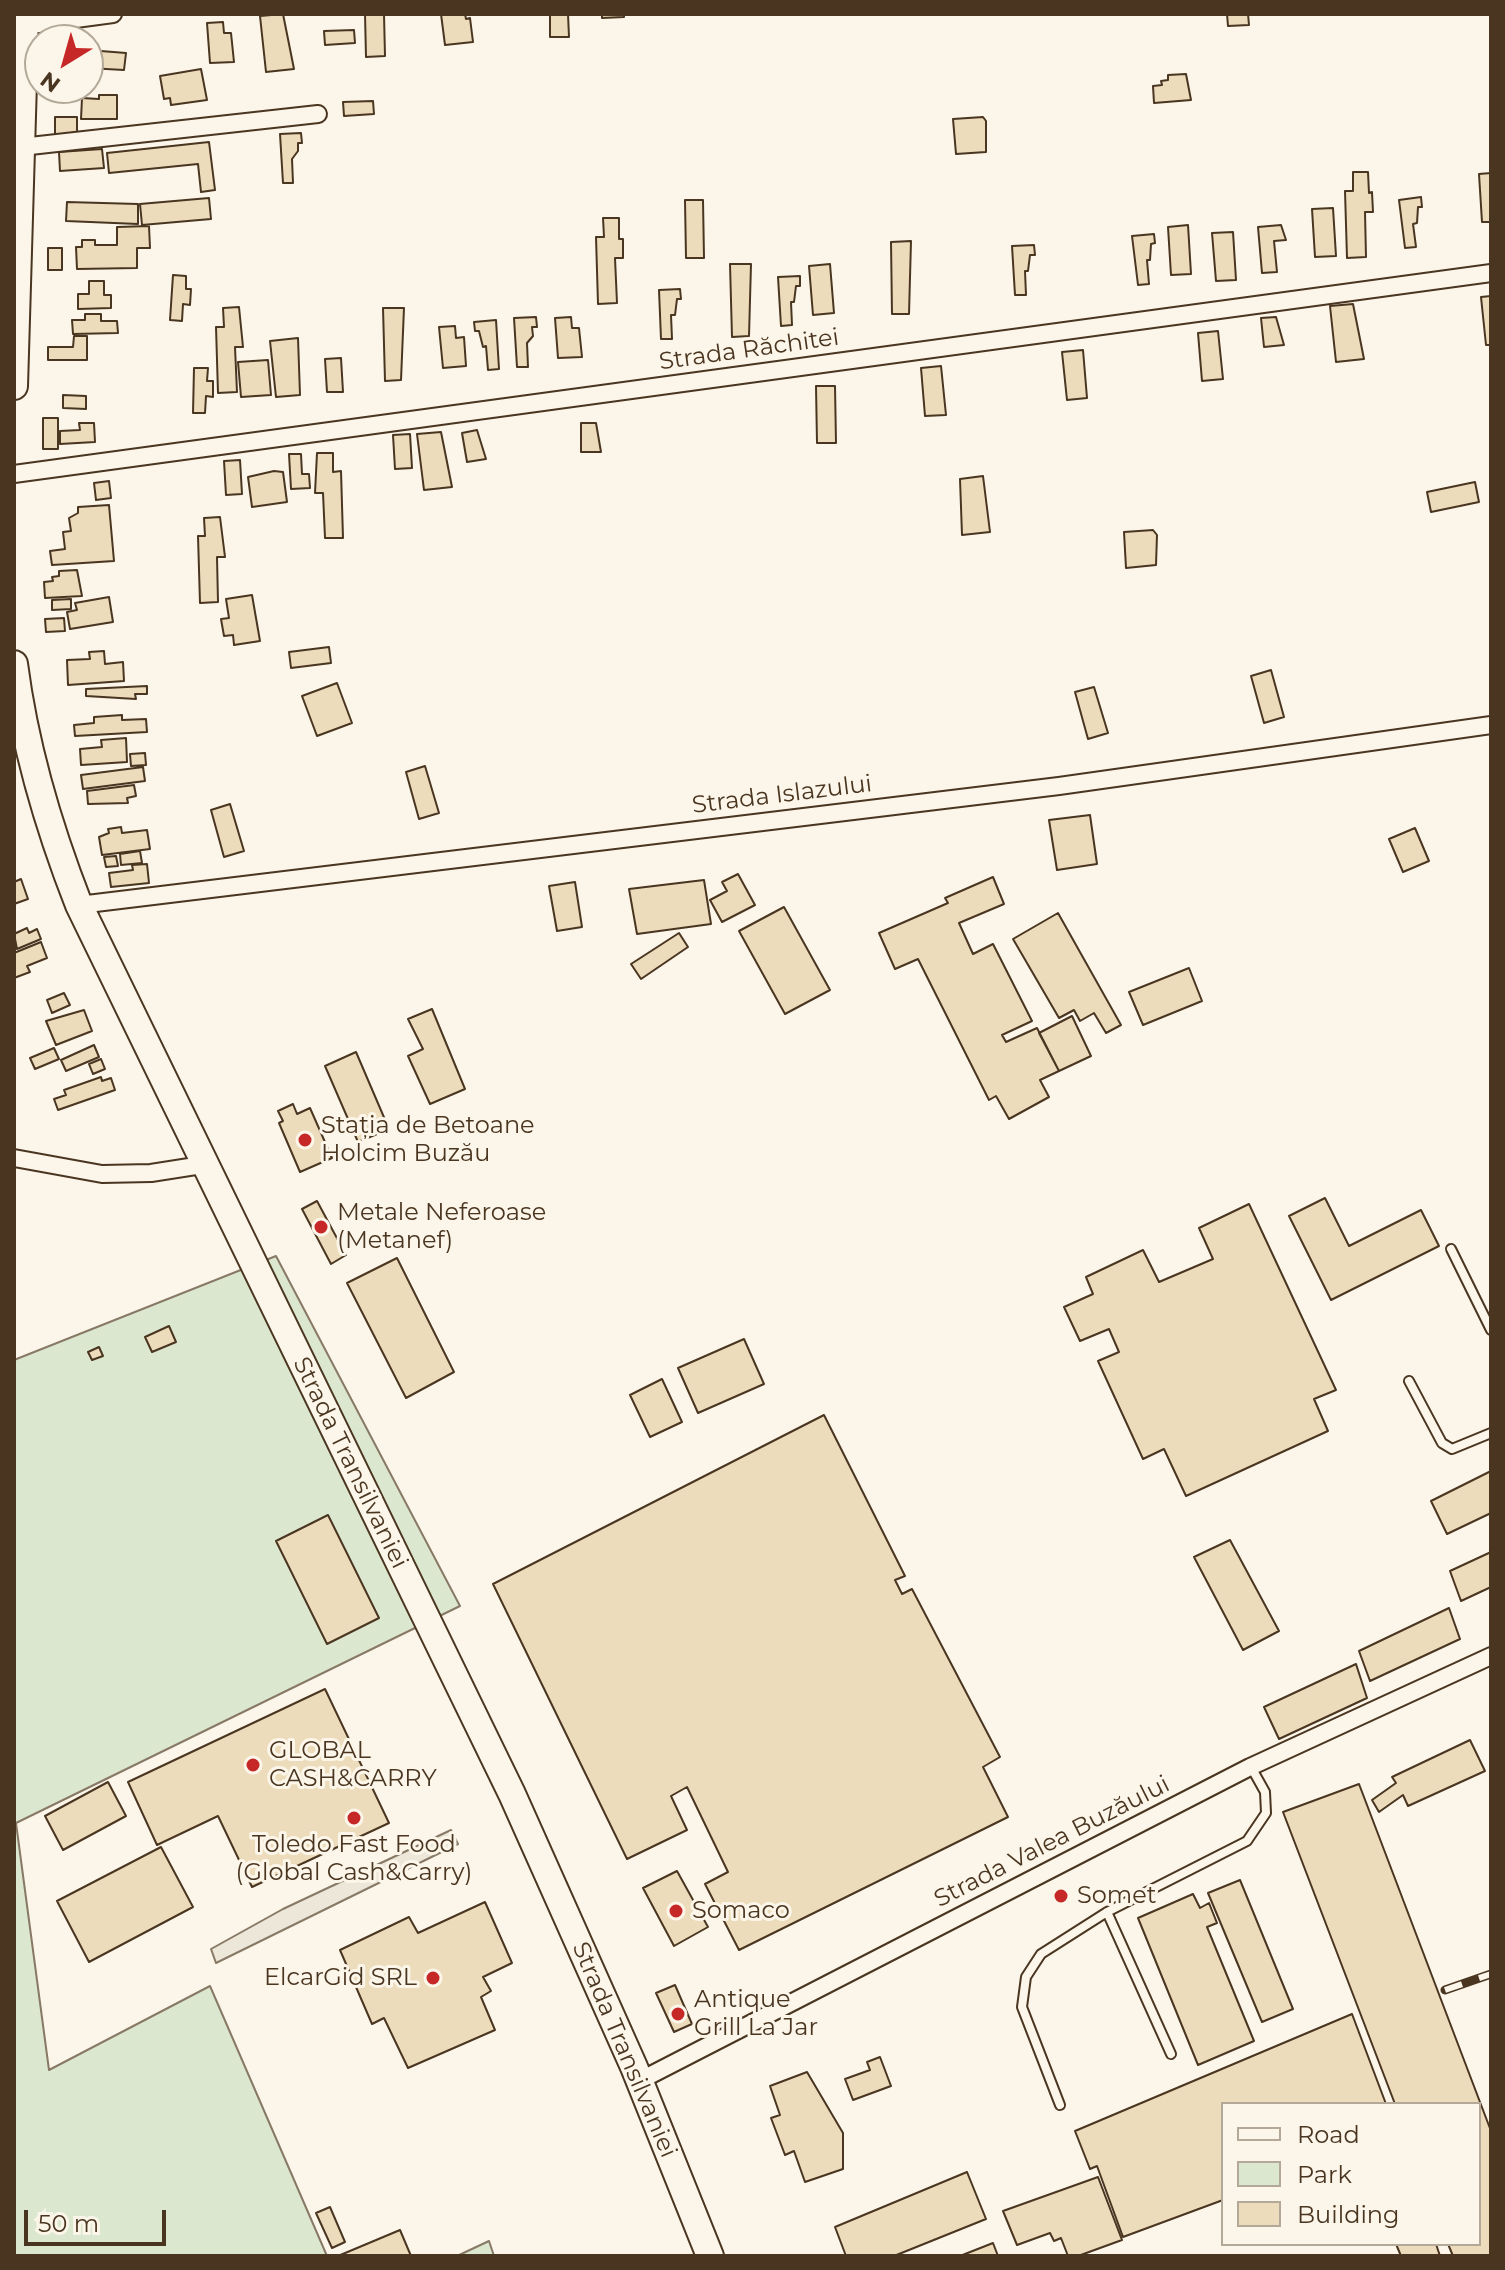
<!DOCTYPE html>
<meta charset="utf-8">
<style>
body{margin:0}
#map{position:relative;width:1505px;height:2270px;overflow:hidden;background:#fbf6e9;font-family:Montserrat,sans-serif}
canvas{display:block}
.frame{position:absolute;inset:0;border:16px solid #4a3520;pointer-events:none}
.legend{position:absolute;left:1221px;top:2102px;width:260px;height:144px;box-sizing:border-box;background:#fbf6e9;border:2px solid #b4a999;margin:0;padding:10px 14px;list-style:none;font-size:24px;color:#4a3520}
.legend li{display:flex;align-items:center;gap:16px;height:40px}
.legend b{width:40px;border:2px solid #b4a999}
.north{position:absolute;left:24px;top:24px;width:80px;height:80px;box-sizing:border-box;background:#fbf6e9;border:2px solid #b4a999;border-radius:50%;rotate:217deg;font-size:22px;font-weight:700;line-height:32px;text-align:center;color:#4a3520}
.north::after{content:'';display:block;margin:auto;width:28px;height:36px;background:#c62828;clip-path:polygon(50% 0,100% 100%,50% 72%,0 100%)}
.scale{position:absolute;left:24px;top:2210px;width:142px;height:36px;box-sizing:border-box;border:4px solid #4a3520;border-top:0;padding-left:10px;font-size:24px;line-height:28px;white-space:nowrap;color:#4a3520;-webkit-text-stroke:6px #fbf6e9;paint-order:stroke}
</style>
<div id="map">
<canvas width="1505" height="2270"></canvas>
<div class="frame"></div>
<ul class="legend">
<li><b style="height:10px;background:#fbf6e9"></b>Road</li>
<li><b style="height:22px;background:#dce7d0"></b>Park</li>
<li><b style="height:22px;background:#ecdcbc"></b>Building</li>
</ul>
<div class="north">N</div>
<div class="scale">50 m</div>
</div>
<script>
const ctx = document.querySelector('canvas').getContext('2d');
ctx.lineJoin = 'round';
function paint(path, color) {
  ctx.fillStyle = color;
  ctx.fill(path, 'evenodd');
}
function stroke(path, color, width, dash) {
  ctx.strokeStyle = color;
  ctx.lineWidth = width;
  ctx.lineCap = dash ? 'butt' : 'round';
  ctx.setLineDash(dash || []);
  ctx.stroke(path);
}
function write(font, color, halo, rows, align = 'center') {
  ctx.font = font + ' Montserrat,sans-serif';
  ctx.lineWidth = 6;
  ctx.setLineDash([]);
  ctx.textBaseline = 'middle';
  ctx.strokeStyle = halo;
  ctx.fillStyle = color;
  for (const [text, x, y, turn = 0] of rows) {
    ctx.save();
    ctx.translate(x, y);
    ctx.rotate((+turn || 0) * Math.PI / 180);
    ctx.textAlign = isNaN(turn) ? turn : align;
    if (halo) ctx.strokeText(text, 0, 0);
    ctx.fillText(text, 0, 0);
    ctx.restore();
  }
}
const green = new Path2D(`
 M276,1256L460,1606L16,1823L49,2070L210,1986L327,2256H14V1360Z
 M489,2241L494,2256H457Z`);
paint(green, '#dce7d0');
stroke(green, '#887966', 2);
const parking = new Path2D(`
 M451,1830L458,1844L216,1963L211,1949L283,1909Z`);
paint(parking, '#ede7d9');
stroke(parking, '#887966', 2);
const building = new Path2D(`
 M283,14L294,69L266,72L260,16Z
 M365,14H384L385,56L366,57Z
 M441,14H465L466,19L470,18L473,42L445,45Z
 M550,14H568L569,37H550Z
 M602,14H624V17L602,18Z
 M1227,14H1248L1249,25L1228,26Z
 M223,22L224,33H231L234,62L210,63L207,23Z
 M354,30L355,43L325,45L324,31Z
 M88,50L126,53L124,70L88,68Z
 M201,69L207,100L171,105L170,98L164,99L160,76Z
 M1186,74L1191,100L1154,103L1153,86L1162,85L1161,81L1168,80V75Z
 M99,95H117V119H81L82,98L99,99Z
 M373,101L374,114L344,116L343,102Z
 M55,117H77V135H55Z
 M983,117L986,121V152L956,154L953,119Z
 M301,133L302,143H298V151L292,159L293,183H283L280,134Z
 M209,142L215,190L201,192L198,164L109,173L107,153Z
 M102,149L104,168L60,171L59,152Z
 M1353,172H1368L1369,193L1372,192L1373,212H1365L1366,257L1347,258L1345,191H1353Z
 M1491,173V222H1482L1479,174Z
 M1421,197L1422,207H1418L1417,223L1413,224L1416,247L1405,248L1399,200Z
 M209,198L211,219L142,225L140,204Z
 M685,200H703L704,258H686Z
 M67,202L138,204V224L66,221Z
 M1333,208L1336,256L1315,257L1312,209Z
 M603,218H619V239H623V258H615L617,303L598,304L596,237H604Z
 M1188,225L1191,274L1171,275L1168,227Z
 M1281,225L1286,240L1274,241L1277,272L1262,273L1258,227Z
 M149,226L150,248H137V268L77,269L76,247H82V240H95V245H117V227Z
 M1233,232L1236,280L1216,281L1212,233Z
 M1154,234L1155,243L1151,244L1150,260H1147L1149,284L1138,285L1132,236Z
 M911,241L909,314H892L891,242Z
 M1034,245L1035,255H1030L1028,271H1025L1026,295H1015L1012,246Z
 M48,248H62V270H48Z
 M730,264H751L749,336L732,337Z
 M830,264L834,313L813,315L809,266Z
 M173,275L186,276V289H191L190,305L183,304L182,321L170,320Z
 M800,276V286H796L794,302H791L792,325L781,326L778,277Z
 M89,281H104V295H111V308L78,309V294H89Z
 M680,289L681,299H677L675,315H671L672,339H661L659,290Z
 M1491,296V345H1486L1481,297Z
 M1353,304L1364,359L1336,362L1330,306Z
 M239,307L243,347H235L237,392L218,393L216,327H224L223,308Z
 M383,308H404L401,380L385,381Z
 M85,314H101V321H117L118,333L73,334L72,320H85Z
 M536,317L537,327H532L533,336L527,343L528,367H517L514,318Z
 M571,317L572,328H579L582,357L558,358L555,318Z
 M1276,317L1284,345L1264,347L1261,318Z
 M496,320L499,369L488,370L486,346L483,347L479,331H475L474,322Z
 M455,326L456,338L464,337L466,366L443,368L439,327Z
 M1218,331L1223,379L1202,381L1198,333Z
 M74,336H87V360H48V347H73Z
 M298,338L300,395L276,397L270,341Z
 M1083,350L1087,398L1067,400L1062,352Z
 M341,358L343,392H327L325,359Z
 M268,360L271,395L241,397L238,362Z
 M941,366L946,415L925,416L921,368Z
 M194,368H208L207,381H213V397L206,396L205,413H193Z
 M816,386H835L836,443H817Z
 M63,395L86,396V409L63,408Z
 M43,418H58V449H43Z
 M79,423H94L95,442L60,444V431L80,430Z
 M581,423H596L601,452H581Z
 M477,430L486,459L467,462L462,433Z
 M441,432L452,487L424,490L417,434Z
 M410,434L412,468L395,469L393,435Z
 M317,453H333V472L341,471L343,538H325L323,493H315Z
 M289,454H301L302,474H309L310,488L291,489Z
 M240,460L242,494L226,495L224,461Z
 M274,471L283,472L287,502L252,507L248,477Z
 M983,476L990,532L962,535L960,479Z
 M109,481L111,498L96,500L94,483Z
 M1475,482L1479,502L1431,512L1427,492Z
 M109,505L114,561L52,565L50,551L65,549L63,532L71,531L69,518L78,513V507Z
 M220,517L225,557H217L218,602L200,603L198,536H205L204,518Z
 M1153,530L1157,535L1156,565L1126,568L1124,532Z
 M77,570L82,596L45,598L44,582L53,581L52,577L59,576V571Z
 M252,595L260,641L234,645L233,635L224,636L221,619L229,618L226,599Z
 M109,597L113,622L70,629L67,612L77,610L75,603Z
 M71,599V609L52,610V600Z
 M64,618L65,631L46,632L45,619Z
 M329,647L331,663L291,668L289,652Z
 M104,651L105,664L123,662L124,681L68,685L67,660L90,659L89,652Z
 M1271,670L1284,717L1264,723L1251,676Z
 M337,683L352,723L317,736L302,696Z
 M147,686V694H135L136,699L86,696V689Z
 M1094,687L1108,733L1088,739L1075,692Z
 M122,715V720L146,719L147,732L75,736L74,725L94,723V717Z
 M126,738L127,762L81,765L80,749L102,747L101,740Z
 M145,753L146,765L131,766L130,754Z
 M425,766L439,813L419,819L406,772Z
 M143,767L145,781L83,789L81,775Z
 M134,785L136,796L127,798L128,803L88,804L87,791Z
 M230,804L244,851L224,857L211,810Z
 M1090,815L1097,864L1057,870L1049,820Z
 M121,827L122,833L147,830L150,849L102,855L99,837L109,833L108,829Z
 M1415,828L1429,861L1403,872L1389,839Z
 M140,851L142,863L121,865L120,854Z
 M116,856L118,866L106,867L104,857Z
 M147,864L149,883L111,887L109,873L133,870L132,865Z
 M738,874L755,905L722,922L710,900L727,891L722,882Z
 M993,877L1004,904L959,923L973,954L993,944L1032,1021L1002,1035L1006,1042L1037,1028L1059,1071L1040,1080L1049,1097L1009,1119L996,1096L989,1100L918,959L895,969L879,933L948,903L945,898Z
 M21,879L28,899L14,904V882Z
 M704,880L711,924L637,934L629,889Z
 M575,882L582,927L557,931L549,886Z
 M784,907L830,990L785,1014L739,931Z
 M1058,913L1121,1025L1106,1033L1094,1013L1080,1021L1074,1010L1059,1018L1013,939Z
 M27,928L29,933L37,929L41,939L17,949L14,934Z
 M679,933L688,947L641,979L631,964Z
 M41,942L47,958L27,966L30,972L14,978V953Z
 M1189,968L1202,1001L1143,1025L1129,992Z
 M64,993L70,1005L52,1013L47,1000Z
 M432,1009L465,1089L430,1104L408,1056L423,1049L408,1019Z
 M84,1010L92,1031L56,1045L46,1021Z
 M1072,1016L1091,1056L1059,1071L1039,1033Z
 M94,1045L99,1057L66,1071L61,1060Z
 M54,1048L59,1059L35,1069L30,1058Z
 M356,1052L389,1129L358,1142L325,1066Z
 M101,1059L105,1069L93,1074L89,1064Z
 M101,1077L102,1081L111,1078L115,1090L58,1110L54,1099L66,1095L64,1090Z
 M293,1104L297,1114L310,1108L332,1158L300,1172L279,1123L283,1121L278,1111Z
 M1325,1198L1349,1246L1421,1210L1439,1246L1331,1300L1289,1216Z
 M317,1201L346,1255L331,1264L302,1209Z
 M1249,1204L1336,1390L1314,1399L1328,1431L1186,1496L1164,1449L1143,1459L1098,1361L1119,1352L1109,1329L1080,1341L1064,1307L1093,1294L1086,1277L1143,1250L1159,1282L1213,1259L1199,1228Z
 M397,1258L454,1372L406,1398L347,1283Z
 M169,1326L176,1342L152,1352L145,1337Z
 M744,1339L764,1384L698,1413L678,1368Z
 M99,1347L103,1356L92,1360L88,1352Z
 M662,1379L682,1422L650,1437L630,1395Z
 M824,1415L905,1576L895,1580L902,1594L912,1589L1000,1757L983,1767L1008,1817L739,1950L705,1884L728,1872L687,1787L671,1796L687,1830L627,1859L493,1584Z
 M1491,1471V1513L1447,1534L1431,1501Z
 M328,1515L379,1618L327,1644L276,1541Z
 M1230,1540L1279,1631L1243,1650L1194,1557Z
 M1491,1552V1587L1461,1601L1450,1571Z
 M1449,1608L1460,1639L1370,1681L1359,1651Z
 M1356,1664L1367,1698L1279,1739L1264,1707Z
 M325,1689L389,1823L252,1887L218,1816L157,1845L128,1782Z
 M1470,1740L1485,1771L1408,1806L1403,1795L1379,1812L1372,1800L1396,1783L1392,1777Z
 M108,1782L126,1816L63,1850L45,1816Z
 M1359,1784L1491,2131V2256H1453L1448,2244H1479V2104H1395L1283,1812Z
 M161,1847L193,1907L89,1962L57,1901Z
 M677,1871L708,1927L674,1946L643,1888Z
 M1240,1880L1293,2009L1262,2022L1208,1893Z
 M1193,1894L1200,1908L1209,1903L1217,1923L1207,1927L1254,2041L1198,2065L1138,1918Z
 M485,1902L512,1963L483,1977L491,1991L481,1997L495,2030L408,2068L384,2018L372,2024L340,1950L409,1917L418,1933Z
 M675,1985L692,2024L674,2032L656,1993Z
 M1352,2014L1386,2104H1223V2200L1123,2237L1097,2166L1090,2169L1075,2131Z
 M880,2057L891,2086L853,2100L845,2079L870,2070L867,2062Z
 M807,2072L843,2133V2169L805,2182L794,2151L785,2155L771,2118L780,2115L770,2086Z
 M967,2172L986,2219L894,2256H846L835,2227Z
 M1098,2177L1122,2240L1078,2256H1068L1061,2238L1054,2241L1050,2233L1017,2245L1003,2211Z
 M330,2207L345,2242L332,2248L316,2213Z
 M400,2230L411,2256H338Z
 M993,2243L998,2256H960Z
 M1396,2244H1436L1440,2256H1401Z`);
paint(building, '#ecdcbc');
stroke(building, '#4a3520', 2);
const service = new Path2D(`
 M1451,1249L1491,1330
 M1409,1381L1442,1443L1452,1449L1491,1433
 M1107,1912L1171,2054
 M1060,2105L1022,2007L1026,1977L1041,1954L1107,1912L1247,1841L1266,1813L1265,1792L1251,1767`);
const minor = new Path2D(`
 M16,27L113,14
 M21,147L318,114
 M14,474L1491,273
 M79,905L1059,786L1491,725
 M14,1158L102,1174L151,1173L202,1165
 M639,2081L1250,1767L1491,1656`);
const primary = new Path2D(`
 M14,386L25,14
 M14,664C25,749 48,826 79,905L512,1794L634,2067L710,2256`);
stroke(service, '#4a3520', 12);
stroke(minor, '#4a3520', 20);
stroke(primary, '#4a3520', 30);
stroke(service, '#fbf6e9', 8);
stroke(minor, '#fbf6e9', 16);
stroke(primary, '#fbf6e9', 26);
const rail = new Path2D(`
 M1445,1990L1491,1974`);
stroke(rail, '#4a3520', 9);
stroke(rail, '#fbf6e9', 6, [18]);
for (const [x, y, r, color] of [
 [305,1140,8,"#c62828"],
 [321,1227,8,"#c62828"],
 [253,1765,8,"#c62828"],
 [354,1818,8,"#c62828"],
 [1061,1896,8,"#c62828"],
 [676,1911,8,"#c62828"],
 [433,1978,8,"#c62828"],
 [678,2014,8,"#c62828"]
]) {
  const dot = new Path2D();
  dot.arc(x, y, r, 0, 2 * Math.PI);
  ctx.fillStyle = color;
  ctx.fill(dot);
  stroke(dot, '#fbf6e9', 3);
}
write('24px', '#4a3520', '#fbf6e9', [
 ["Strada Răchitei",749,350,-8],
 ["Strada Islazului",782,795,-7],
 ["Strada Transilvaniei",350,1463,64],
 ["Strada Valea Buzăului",1052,1842,-27],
 ["Strada Transilvaniei",624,2050,67]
]);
write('24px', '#4a3520', '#fbf6e9', [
 ["Stația de Betoane",321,1126],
 ["Holcim Buzău",321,1154],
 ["Metale Neferoase",337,1213],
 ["(Metanef)",337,1241],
 ["GLOBAL",269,1751],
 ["CASH&CARRY",269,1779],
 ["Toledo Fast Food",354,1845,"center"],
 ["(Global Cash&Carry)",354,1873,"center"],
 ["Somet",1077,1896],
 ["Somaco",692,1911],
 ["ElcarGid SRL",417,1978,"right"],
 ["Antique",694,2000],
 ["Grill La Jar",694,2028]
], 'left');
</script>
